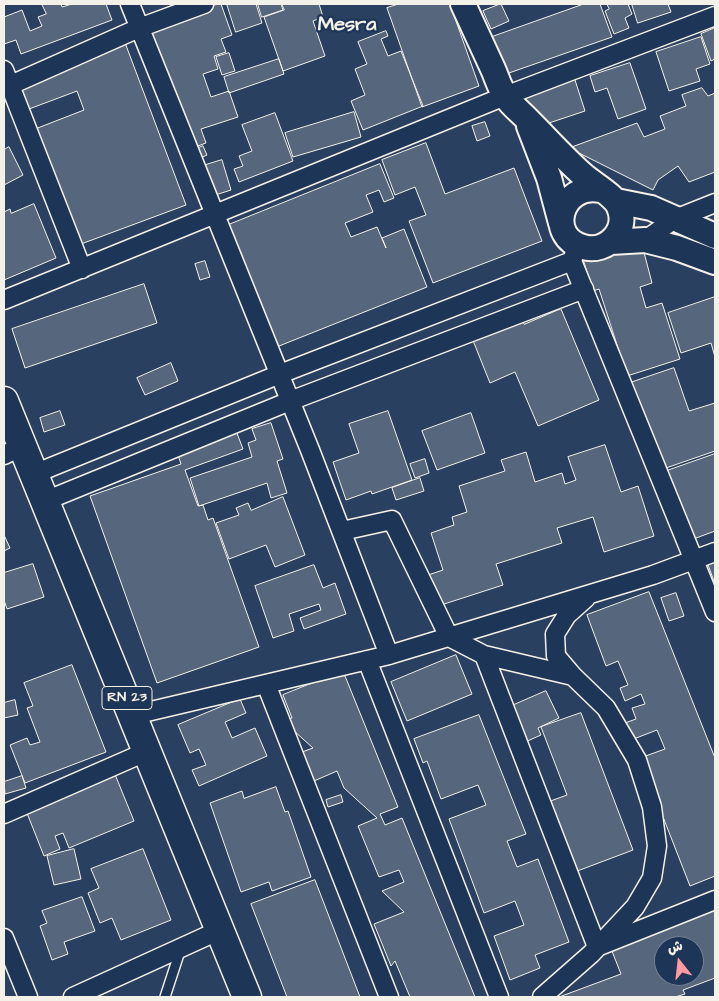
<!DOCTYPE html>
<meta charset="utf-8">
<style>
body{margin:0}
#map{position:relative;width:719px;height:1001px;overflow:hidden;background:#2a4060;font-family:"Architects Daughter","Playpen Sans Arabic",sans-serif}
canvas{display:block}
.frame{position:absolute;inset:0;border:5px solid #f4f1e8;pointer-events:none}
.north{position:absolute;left:654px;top:936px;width:50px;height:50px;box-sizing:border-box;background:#1d3557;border:1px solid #738091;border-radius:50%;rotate:344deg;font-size:14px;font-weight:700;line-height:20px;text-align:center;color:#f4f1e8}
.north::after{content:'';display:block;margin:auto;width:18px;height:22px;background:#ff9aa2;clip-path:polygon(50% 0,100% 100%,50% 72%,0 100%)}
</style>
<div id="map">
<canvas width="719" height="1001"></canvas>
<div class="frame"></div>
<div class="north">ش</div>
</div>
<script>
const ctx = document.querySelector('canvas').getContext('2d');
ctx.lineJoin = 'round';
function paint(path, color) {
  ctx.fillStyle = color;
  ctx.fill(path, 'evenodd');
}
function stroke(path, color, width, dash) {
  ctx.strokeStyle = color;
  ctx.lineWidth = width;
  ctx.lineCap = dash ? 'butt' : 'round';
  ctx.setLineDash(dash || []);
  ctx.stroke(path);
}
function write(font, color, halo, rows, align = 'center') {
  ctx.font = font + ' "Architects Daughter",sans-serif';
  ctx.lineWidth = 4.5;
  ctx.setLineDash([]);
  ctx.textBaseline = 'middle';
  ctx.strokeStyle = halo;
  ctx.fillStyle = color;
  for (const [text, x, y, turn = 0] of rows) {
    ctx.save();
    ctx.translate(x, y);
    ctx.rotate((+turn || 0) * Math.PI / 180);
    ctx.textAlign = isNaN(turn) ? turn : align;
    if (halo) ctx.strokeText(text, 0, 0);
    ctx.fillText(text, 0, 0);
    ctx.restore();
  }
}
const building = new Path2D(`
 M42,4H61L62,7L72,4H106L112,20L21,54L16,40L4,44V17L22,10L30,31L42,26L38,17L46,14Z
 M218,4H221L232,35L221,39L226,52L214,56L218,69L203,74L211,97L229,91L238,117L201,129L206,143L187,150L142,30Z
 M227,4H256L262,23L236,32Z
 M258,4H281L283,10L262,17Z
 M282,4H319L323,17L313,21L325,56L283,71L264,17L284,10Z
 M399,4H450L479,86L422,107L387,8Z
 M501,4L509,21L491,29L483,11Z
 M584,4H600L612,37L506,74L492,37Z
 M607,4H628L632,14L625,18L629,28L614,34L605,11L609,9Z
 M632,4H668L671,12L638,23Z
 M715,28V59L711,61L701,34Z
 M386,31L388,36L381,39L388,56L401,51L423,106L363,130L351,101L365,95L355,69L367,64L358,42Z
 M701,37L710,64L696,69L700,81L669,91L656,52Z
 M124,40L186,205L73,247L30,131L84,110L77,91L21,112L10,83Z
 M229,53L235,71L222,75L216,57Z
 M279,59L284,74L229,93L224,77Z
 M630,63L646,109L618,119L607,88L595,92L590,76Z
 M575,80L585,111L534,128L524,96Z
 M702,88L708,96L715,93V172L689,182L678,166L658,180L653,190L569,148L637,123L644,137L665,129L660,116L686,106L682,95Z
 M354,112L361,137L293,157L285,133Z
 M275,113L293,161L239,182L234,169L243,166L239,156L252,151L242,125Z
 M485,122L490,136L477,141L472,126Z
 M426,143L445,194L514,168L542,241L433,283L409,221L426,215L415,187L395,195L382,160Z
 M203,146L207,155L194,161L190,152Z
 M9,147L23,175L4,185V150Z
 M222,160L231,190L206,198L196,168Z
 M380,164L394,198L384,202L379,190L366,195L373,212L345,223L351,237L377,227L386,248L382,238L404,229L427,287L269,350L221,228Z
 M34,204L56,258L4,280V212L10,209L11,213Z
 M640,237L652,283L640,287L646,308L662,303L680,359L627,376L599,289L593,291L582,256Z
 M205,261L210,277L200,280L195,264Z
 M144,284L157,323L25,368L12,329Z
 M715,297V357L711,343L681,353L668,313Z
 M561,309L599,400L538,426L515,372L490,383L472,338L521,318L524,324Z
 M171,363L178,381L145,395L137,378Z
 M674,368L689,411L715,403V451L663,469L630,383Z
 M60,411L65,425L44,432L40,418Z
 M388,411L412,480L372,494L371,491L346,500L333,462L359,453L349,424Z
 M471,413L485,453L437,470L422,431Z
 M271,423L283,459L277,461L287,493L271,498L267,483L199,506L190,478L252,457L248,443L256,440L252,429Z
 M235,428L243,449L185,470L198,506L203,505L208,520L213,518L259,647L157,683L90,496L181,464L176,449Z
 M605,445L621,492L638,486L654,536L604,552L593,517L557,528L562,543L496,564L503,585L438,606L428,575L443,570L431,533L454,525L452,517L467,512L459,486L505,471L501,460L526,452L535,482L562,473L565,484L576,480L568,457Z
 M715,454V531L688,541L664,472Z
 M425,459L429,473L415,478L410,464Z
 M420,478L424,491L396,500L392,488Z
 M283,497L305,555L275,567L266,545L229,559L216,523L239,515L236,508L248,503L251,510Z
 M4,535L10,548L4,551Z
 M715,559V584L707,562Z
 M33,564L44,597L7,609L4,600V573Z
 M314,565L323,588L335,583L346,614L304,629L300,618L321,610L319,604L289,614L294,631L273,638L255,586Z
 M649,592L715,758V876L690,886L640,758L665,749L657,730L631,740L625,723L636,719L632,708L645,704L641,694L625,701L620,688L628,685L618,661L606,666L587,615Z
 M676,593L684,616L669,621L661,598Z
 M456,655L472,694L407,721L391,682Z
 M72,665L106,752L25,783L10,745L27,738L30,745L40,742L27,708L33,706L24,683Z
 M343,671L398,807L380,814L385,825L402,818L475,997H410L395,961L391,966L374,924L404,912L382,891L404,882L399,870L379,877L358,826L377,818L344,788L337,771L314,781L302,752L313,748L283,721L292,718L283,695Z
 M546,691L559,718L538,728L541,735L523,743L507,708Z
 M240,699L246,713L225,722L232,738L255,728L267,756L199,786L192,770L206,765L199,749L190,753L178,725Z
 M15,700L18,715L4,718V703Z
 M581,713L633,850L572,873L545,803L567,795L541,727Z
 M479,715L526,834L507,841L517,867L538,859L569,942L535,955L540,968L510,980L494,936L524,925L515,901L484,913L449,819L486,805L478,785L441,799L427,761L423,763L414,739Z
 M112,767L134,821L69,848L63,833L55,836L60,849L44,856L23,803Z
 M22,776L26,788L5,794L4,782Z
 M276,787L285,812L288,811L311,877L272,891L269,882L241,892L210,803L242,791L244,798Z
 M341,795L343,802L328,807L326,800Z
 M74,849L81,879L54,885L47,856Z
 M143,849L171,920L121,940L112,918L100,923L88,893L99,888L91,869Z
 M315,880L360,997H287L251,904Z
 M82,897L95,931L64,942L68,954L52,960L40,926L47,923L42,911Z
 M715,901V978L683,990L685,994L675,997H559L621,974L608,941ZM664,946H694V976H664Z`);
paint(building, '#56677d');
stroke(building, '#f4f1e8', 1);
const lane = new Path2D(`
 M165,997L181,948`);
const street = new Path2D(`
 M130,4L310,450L389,655
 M4,70L82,269
 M4,88L139,28L204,4
 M645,240L675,219L715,203
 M576,249L572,261L715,612
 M4,300L505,96L715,16
 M4,455L22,446
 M34,474L280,374L572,261
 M45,501L290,401L584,289
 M342,531L392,520L449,637L484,655L573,676L606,708L637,760L652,807L657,846L652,878L635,907L591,954L542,997
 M484,655L597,947L715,900
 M367,660L499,997
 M573,676L556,656L555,634L567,615L586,598
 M266,684L389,997
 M134,715L389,655L653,575L715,552
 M4,814L148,751
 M4,938L28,997
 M73,997L220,930`);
const secondary = new Path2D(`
 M463,4C473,26 483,47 493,69C497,78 500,89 506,97C512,106 522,113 529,121C547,139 564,158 583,175C593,184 615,196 619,207C629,230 607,254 583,247C546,237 560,183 600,190
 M529,126L549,178L561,223
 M616,201L651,208L715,236
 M611,242L645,240L677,248L715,262`);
const primary = new Path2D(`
 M4,401L247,997`);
stroke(lane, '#f4f1e8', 12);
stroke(street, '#f4f1e8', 21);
stroke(secondary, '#f4f1e8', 28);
stroke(primary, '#f4f1e8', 31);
stroke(lane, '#1d3557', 9);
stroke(street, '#1d3557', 18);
stroke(secondary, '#1d3557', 24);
stroke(primary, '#1d3557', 28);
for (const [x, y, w] of [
 [127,698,50]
]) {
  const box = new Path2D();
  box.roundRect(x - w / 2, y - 11.5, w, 23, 4);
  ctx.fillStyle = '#1d3557';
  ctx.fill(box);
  stroke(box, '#f4f1e8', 1);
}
write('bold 14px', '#f4f1e8', null, [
 ["RN 23",127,698]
]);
write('bold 20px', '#f4f1e8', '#1d3557', [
 ["Mesra",347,26]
]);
</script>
